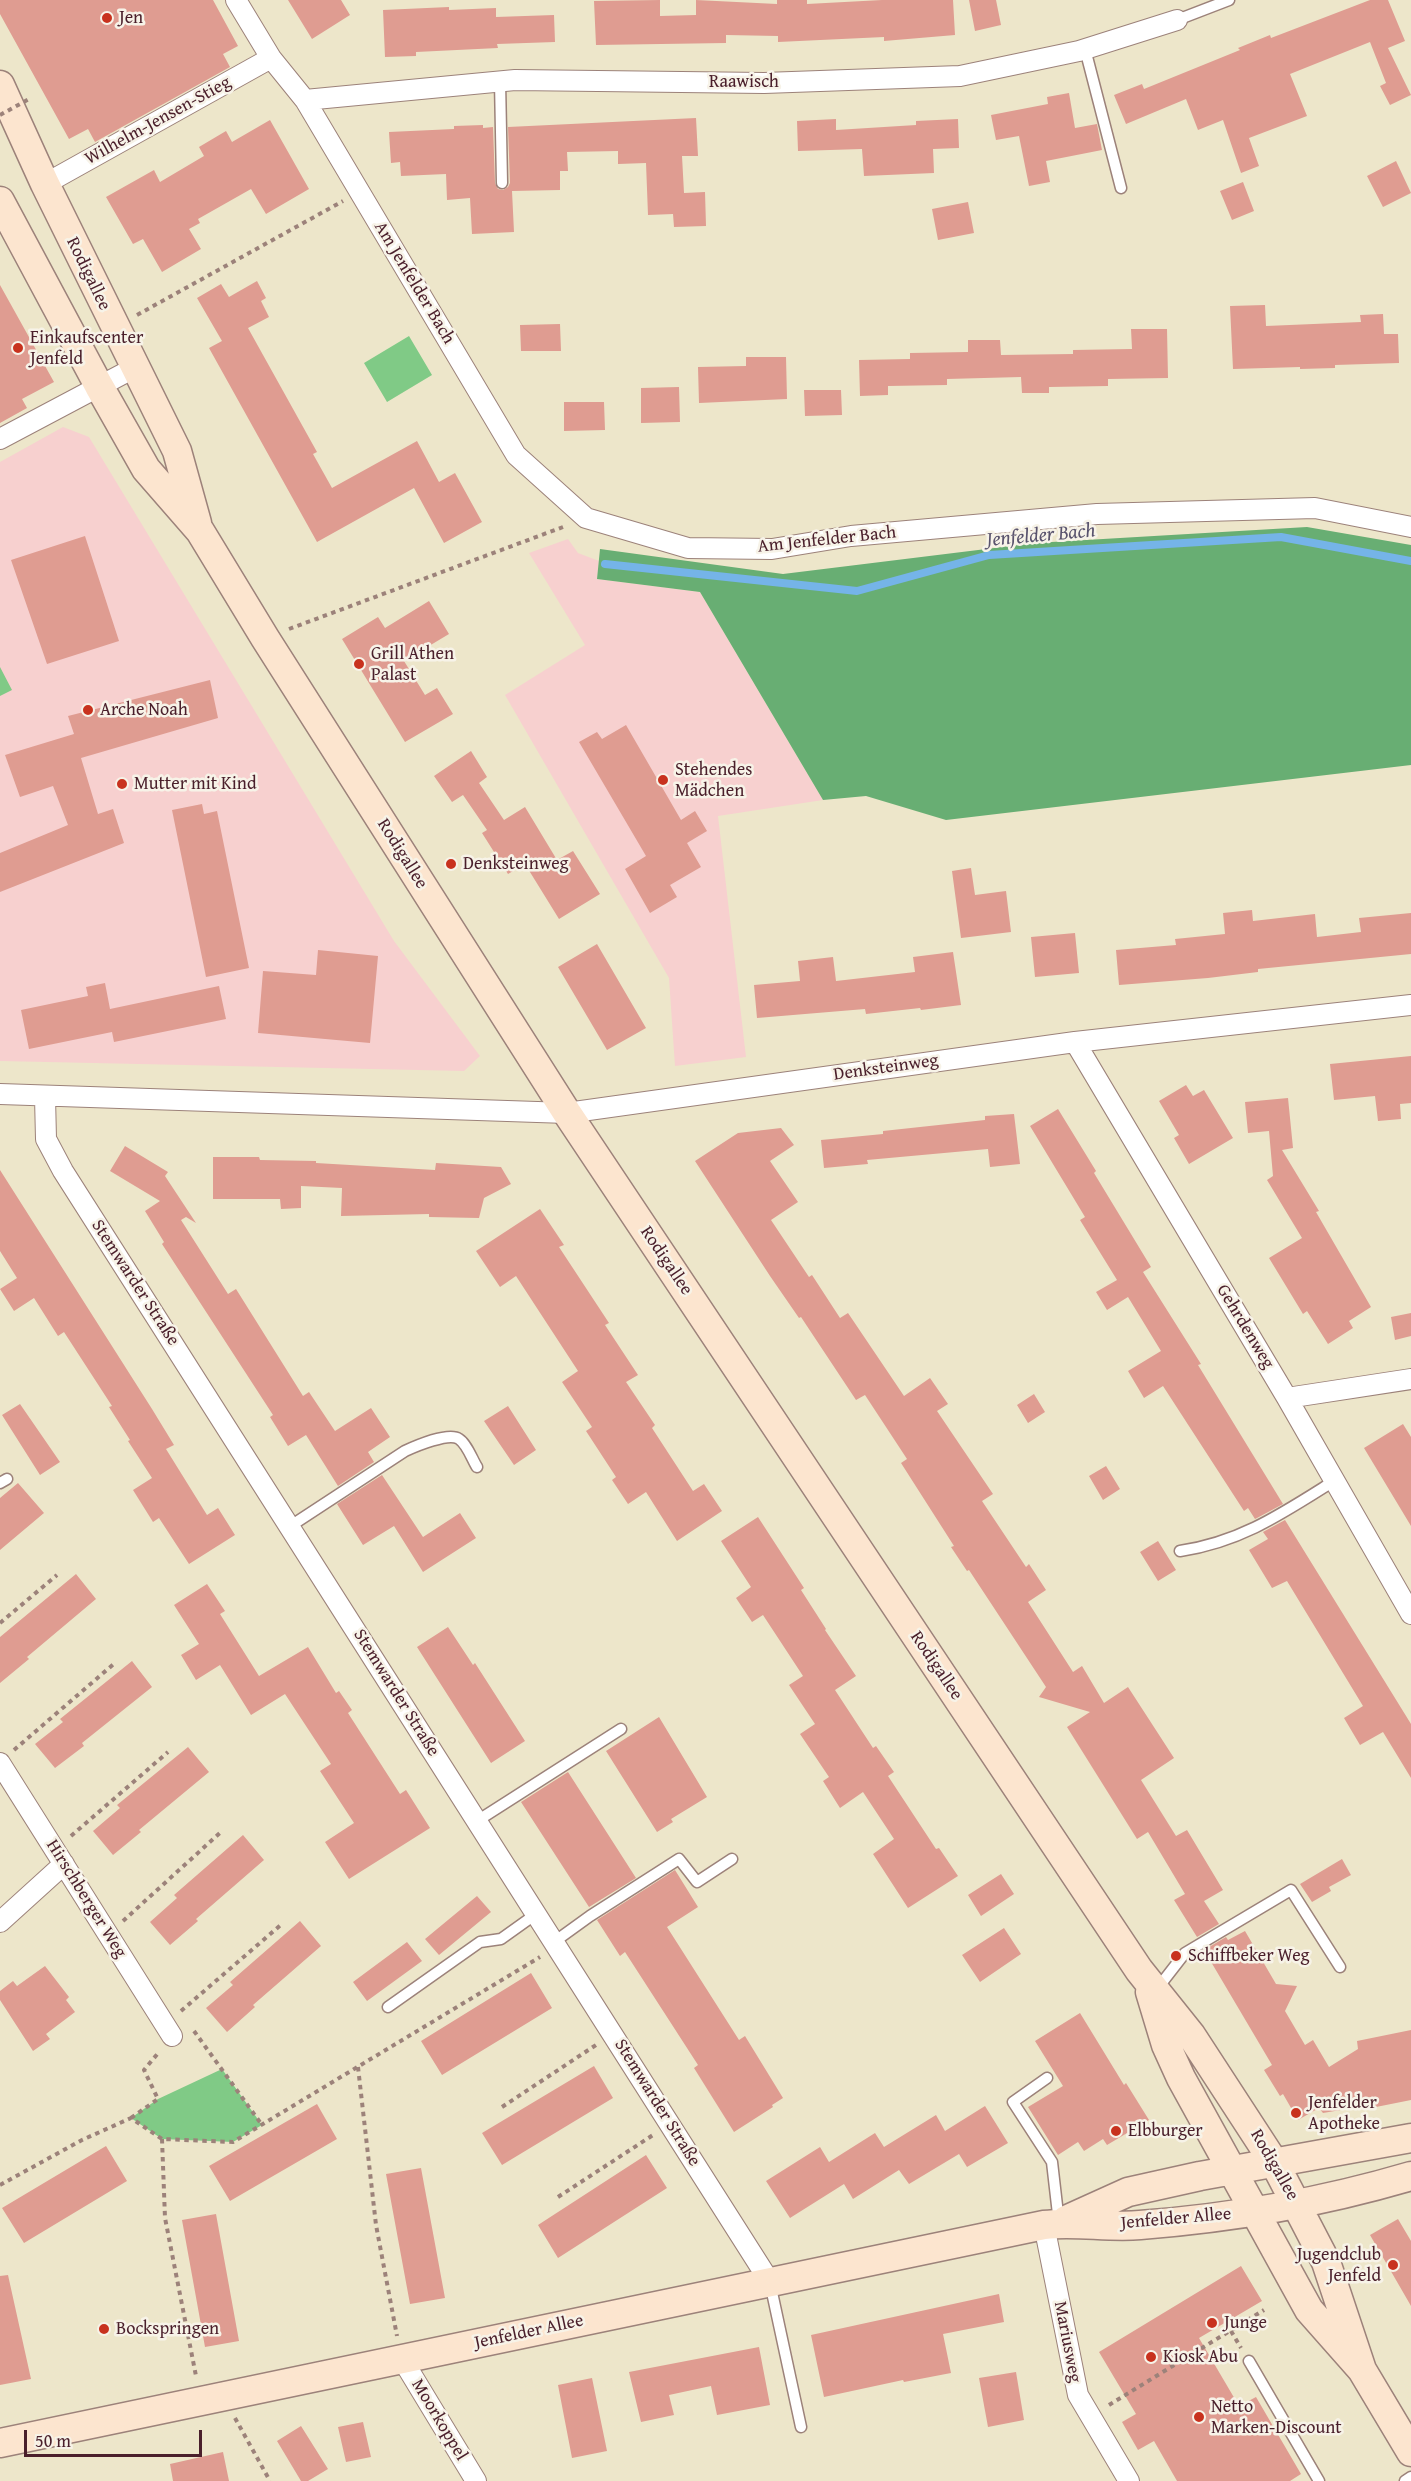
<!DOCTYPE html>
<meta charset="utf-8">
<style>
body{margin:0}
#map{position:relative;width:1411px;height:2481px;overflow:hidden;background:#ede6ca;font-family:"Gentium Book Plus",serif}
canvas{display:block}
.scale{position:absolute;left:24px;top:2430px;width:178px;height:27px;box-sizing:border-box;border:3px solid #4a1f2b;border-top:0;padding-left:8px;font-size:18px;line-height:21px;white-space:nowrap;color:#4a1f2b;-webkit-text-stroke:4px #f7f3e8;paint-order:stroke}
</style>
<div id="map">
<canvas width="1411" height="2481"></canvas>
<div class="scale">50 m</div>
</div>
<script>
const ctx = document.querySelector('canvas').getContext('2d');
ctx.lineJoin = 'round';
function paint(path, color) {
  ctx.fillStyle = color;
  ctx.fill(path, 'evenodd');
}
function stroke(path, color, width, dash) {
  ctx.strokeStyle = color;
  ctx.lineWidth = width;
  ctx.lineCap = dash ? 'butt' : 'round';
  ctx.setLineDash(dash || []);
  ctx.stroke(path);
}
function write(font, color, halo, rows, align = 'center') {
  ctx.font = font + ' "Gentium Book Plus",serif';
  ctx.lineWidth = 5;
  ctx.setLineDash([]);
  ctx.textBaseline = 'middle';
  ctx.strokeStyle = halo;
  ctx.fillStyle = color;
  for (const [text, x, y, turn = 0] of rows) {
    ctx.save();
    ctx.translate(x, y);
    ctx.rotate((+turn || 0) * Math.PI / 180);
    ctx.textAlign = isNaN(turn) ? turn : align;
    if (halo) ctx.strokeText(text, 0, 0);
    ctx.fillText(text, 0, 0);
    ctx.restore();
  }
}
paint(new Path2D(`
 M63,427L89,437L394,941L480,1056L464,1071L0,1061V462Z
 M568,539L578,553L599,561L597,579L700,592L823,800L718,816L746,1057L675,1066L669,978L505,695L585,645L529,553Z`), '#f7d0cf');
paint(new Path2D(`
 M409,336L432,375L387,402L364,363Z
 M0,667L12,690L0,696Z
 M222,2069L262,2125L233,2142L162,2139L131,2118L158,2099Z`), '#80ca86');
paint(new Path2D(`
 M1307,527L1411,545V765L946,820L866,796L823,800L700,592L597,579L600,549L783,574L1035,543Z`), '#68ae73');
stroke(new Path2D(`
 M605,564L857,591L989,555L1281,537L1411,561`), '#75b4e8', 8);
paint(new Path2D(`
 M0,0H213L238,46L223,54L230,67L95,142L88,129L69,139L0,14Z
 M288,0H341L350,15L312,39Z
 M660,0V16L696,15V0L777,4V0H807V4L882,0H953L955,35L884,41V37L778,42V36L726,35V43L596,45L594,1Z
 M969,0H996L1001,25L975,31Z
 M1370,0H1388L1405,41L1388,48L1411,95L1390,105L1380,86L1386,83L1370,42L1290,74L1307,116L1249,138L1259,166L1241,173L1223,120L1198,130L1186,99L1126,124L1114,95L1142,84L1144,89L1240,50L1238,48L1270,35L1271,38Z
 M449,7V10L496,8V17L554,15L555,42L497,44L498,48L416,52V56L385,57L383,10Z
 M1069,93L1075,128L1097,124L1102,150L1046,161L1050,182L1029,186L1019,136L996,140L991,115L1048,104L1047,97Z
 M696,118L698,156H682L684,193L705,192L706,226L674,227L673,214L648,215L646,163L618,164V151L567,152L568,171H560V190L512,191L514,232L472,234L470,198L447,200L446,174L401,176L400,162L391,163L389,132L454,129V126L483,125V128L493,127L495,183L498,189L503,190L508,187L510,183L508,127Z
 M836,119V130L916,125V121L958,119L959,148L933,149L934,173L864,176L862,149L798,151L797,121Z
 M270,120L309,189L266,214L251,189L198,219L200,223L189,229L201,249L162,272L143,239L133,244L106,197L154,170L160,182L204,156L199,147L226,131L232,142Z
 M1396,161L1411,193L1383,207L1367,176Z
 M1243,182L1254,211L1232,220L1220,191Z
 M968,202L974,233L938,240L932,209Z
 M257,281L266,298L261,301L269,317L248,328L317,452L313,454L332,488L417,441L439,482L455,473L482,522L444,543L414,488L317,542L209,348L222,341L197,298L221,284L229,297Z
 M0,285L54,382L22,399L27,408L0,423Z
 M1265,305L1266,326L1361,322L1360,315L1383,314L1384,334H1398L1399,363L1335,365V368L1300,369V367L1233,369L1230,306Z
 M560,324L561,351H521L520,325Z
 M1131,329H1167L1168,378L1108,379V386L1049,387V393H1022L1021,377L947,379V385L888,386V395L860,396L859,360L910,359V353L968,352V340H1000L1001,355L1073,354V350L1132,349Z
 M746,357H786L787,399L699,403L698,367L746,366Z
 M679,387L680,422L641,423V388Z
 M804,390H841L842,415L805,416Z
 M564,402H604L605,430L564,431Z
 M85,536L119,641L47,664L11,560Z
 M429,601L449,634L404,661L425,695L437,688L453,714L405,742L342,639L378,617L385,628Z
 M210,680L218,718L81,758L98,814L113,809L124,843L0,892V853L68,825L53,786L20,797L5,755L74,734L68,716Z
 M626,725L681,820L695,811L707,831L687,843L701,867L670,885L677,897L650,913L625,869L646,856L579,742L597,732L602,739Z
 M471,751L487,777L479,783L504,820L525,807L557,860L573,851L600,894L559,919L525,864L508,874L482,833L487,830L463,795L452,802L434,776Z
 M202,804L204,814L217,811L249,968L206,977L172,810Z
 M971,868L975,895L1006,891L1011,932L961,938L952,871Z
 M1252,910L1253,921L1315,914L1317,937L1361,932L1359,918L1411,913V954L1258,969V972L1208,978L1119,985L1116,950L1176,945L1175,939L1225,934L1223,913Z
 M1075,933L1079,973L1035,977L1031,937Z
 M597,944L646,1028L607,1050L558,967Z
 M318,950L378,956L370,1043L258,1033L263,971L316,975Z
 M953,952L961,1005L921,1010L920,1008L866,1014L865,1009L757,1018L754,985L800,981L798,961L833,957L836,981L915,972L913,957Z
 M105,983L110,1009L219,986L226,1019L114,1042L112,1032L29,1049L21,1010L88,996L86,987Z
 M1411,1056V1103L1400,1104L1401,1119L1378,1121L1375,1096L1334,1100L1330,1064Z
 M1186,1085L1193,1096L1204,1090L1233,1138L1189,1164L1174,1138L1179,1135L1159,1101Z
 M1288,1098L1293,1148L1282,1150L1319,1211L1316,1212L1371,1307L1349,1321L1353,1328L1328,1344L1307,1311L1303,1314L1269,1258L1302,1238L1267,1180L1273,1176L1269,1131L1248,1133L1245,1102Z
 M1058,1109L1096,1171L1094,1173L1151,1267L1143,1272L1201,1364L1198,1365L1283,1504L1257,1518L1255,1519L1248,1508L1244,1511L1163,1386L1144,1398L1128,1371L1161,1351L1128,1297L1107,1310L1096,1292L1117,1280L1080,1220L1085,1217L1030,1126Z
 M1014,1114L1020,1164L990,1167L988,1149L867,1160L868,1164L824,1168L821,1140L883,1134V1131L985,1120V1116Z
 M781,1128L794,1145L770,1161L798,1202L771,1220L809,1277L812,1275L840,1318L848,1313L904,1396L930,1378L948,1404L937,1411L993,1494L982,1501L1026,1567L1029,1564L1046,1590L1028,1602L1073,1672L1082,1666L1104,1703L1128,1687L1174,1758L1141,1780L1176,1836L1187,1830L1223,1890L1204,1901L1219,1924L1197,1937L1174,1900L1185,1894L1148,1832L1137,1839L1067,1727L1090,1712L1039,1697L1046,1687L969,1570L967,1571L951,1547L954,1546L901,1463L907,1459L865,1395L856,1400L801,1317L799,1318L770,1276L695,1161L738,1133Z
 M125,1146L168,1172L165,1176L196,1223L186,1217L181,1220L228,1294L236,1289L303,1396L309,1392L335,1431L371,1408L390,1437L368,1452L374,1462L338,1486L306,1435L288,1446L270,1417L273,1415L162,1244L164,1242L145,1211L160,1201L110,1171Z
 M213,1157H259L260,1160L316,1161V1163L435,1170L436,1163L501,1167L511,1184L484,1198L479,1218L429,1217V1214L341,1216L342,1188L301,1186V1208L281,1209L280,1199H213Z
 M0,1170L152,1409L174,1445L166,1449L207,1515L218,1508L235,1535L189,1564L159,1518L153,1522L133,1490L152,1478L128,1441L130,1440L109,1407L112,1406L64,1332L58,1336L34,1298L14,1311L0,1289L17,1278L0,1251Z
 M540,1209L564,1245L559,1247L609,1323L605,1325L638,1375L626,1382L655,1425L652,1428L693,1491L704,1484L722,1511L677,1541L646,1492L628,1504L612,1480L616,1477L586,1431L592,1427L562,1382L578,1371L516,1276L500,1287L476,1251Z
 M1411,1313V1336L1395,1340L1391,1317Z
 M1034,1394L1045,1412L1028,1423L1017,1405Z
 M20,1404L60,1462L40,1475L2,1415Z
 M508,1406L536,1450L514,1465L484,1421Z
 M1403,1424L1411,1437V1526L1364,1448Z
 M1106,1466L1120,1489L1103,1500L1089,1476Z
 M382,1475L423,1537L460,1513L476,1538L423,1572L394,1526L363,1545L337,1504Z
 M18,1483L44,1513L0,1550V1498Z
 M758,1517L804,1588L801,1590L826,1629L825,1630L856,1676L835,1690L873,1748L876,1746L894,1772L888,1776L936,1849L939,1848L958,1876L908,1908L873,1854L894,1839L863,1792L840,1808L823,1781L829,1777L800,1734L815,1724L789,1685L803,1676L763,1615L752,1622L736,1598L751,1587L721,1541Z
 M1285,1520L1411,1724V1778L1383,1732L1360,1745L1344,1718L1363,1706L1287,1581L1272,1588L1249,1550L1268,1539L1263,1532Z
 M1158,1541L1176,1570L1158,1581L1140,1552Z
 M76,1574L96,1599L27,1657L29,1659L0,1683V1637Z
 M207,1584L225,1611L220,1614L259,1676L308,1647L336,1693L339,1691L352,1710L348,1713L400,1794L406,1790L430,1828L349,1879L325,1842L354,1823L320,1771L331,1764L285,1694L251,1715L220,1665L196,1680L181,1655L199,1644L174,1605Z
 M448,1627L473,1665L475,1663L525,1741L491,1763L417,1647Z
 M132,1661L152,1687L82,1743L84,1746L55,1768L35,1744L63,1722L60,1719Z
 M659,1717L707,1797L671,1819L673,1822L657,1832L606,1751Z
 M188,1747L209,1772L139,1830L141,1832L113,1855L93,1831L120,1808L117,1805Z
 M568,1772L636,1878L589,1907L521,1802Z
 M243,1835L264,1860L196,1919L198,1921L170,1945L150,1922L177,1898L174,1895Z
 M1342,1859L1351,1875L1329,1887L1331,1891L1312,1902L1300,1884Z
 M675,1870L698,1907L667,1927L739,2040L745,2036L783,2098L772,2105L773,2107L734,2132L694,2068L698,2065L625,1952L620,1956L597,1920Z
 M1001,1874L1014,1894L981,1916L968,1895Z
 M477,1896L491,1912L439,1955L425,1939Z
 M300,1921L321,1946L253,2005L255,2007L227,2032L206,2008L233,1985L230,1982Z
 M1004,1928L1021,1954L980,1982L962,1955Z
 M1245,1931L1276,1984L1297,1986L1285,2011L1305,2045L1313,2040L1329,2067L1358,2049L1357,2041L1411,2030V2100L1371,2108L1370,2105L1323,2113L1319,2108L1298,2120L1283,2094L1280,2096L1264,2070L1272,2065L1204,1950L1226,1937L1228,1940Z
 M407,1942L422,1961L367,2001L353,1982Z
 M45,1966L69,1997L66,2000L75,2012L46,2034L50,2039L33,2051L0,2000V1991L13,1981L17,1986Z
 M531,1973L552,2008L442,2075L421,2041Z
 M1080,2013L1124,2085L1126,2083L1149,2120L1107,2145L1103,2139L1084,2151L1078,2142L1058,2155L1028,2107L1063,2086L1035,2041Z
 M594,2066L613,2098L502,2165L482,2133Z
 M317,2104L337,2139L230,2201L209,2166Z
 M985,2106L1008,2143L967,2167L959,2154L909,2184L899,2170L853,2199L844,2184L790,2218L766,2181L820,2147L829,2162L875,2133L884,2147L936,2115L945,2131Z
 M106,2146L127,2181L24,2243L2,2208Z
 M646,2155L667,2188L558,2258L538,2225Z
 M421,2168L445,2298L410,2304L386,2174Z
 M216,2214L239,2341L205,2347L182,2220Z
 M1398,2219L1411,2241V2306L1370,2235Z
 M1241,2266L1262,2301L1199,2338L1239,2406L1256,2397L1301,2474L1290,2481H1177L1154,2441L1138,2450L1122,2422L1136,2414L1099,2352Z
 M8,2275L31,2379L0,2385V2276Z
 M999,2294L1004,2322L943,2334L951,2373L904,2382L903,2380L824,2397L811,2335Z
 M759,2347L770,2405L717,2415L711,2386L669,2395L674,2415L641,2422L629,2372Z
 M1016,2372L1024,2420L988,2427L979,2378Z
 M592,2378L607,2451L572,2458L558,2385Z
 M363,2422L371,2457L346,2462L338,2427Z
 M301,2426L328,2469L308,2481H301L277,2441Z
 M223,2452L229,2481H173L170,2464Z`), '#df9c91');
const lane = new Path2D(`
 M1177,20L1229,0
 M1085,49L1121,188
 M500,81L502,183
 M0,1483L7,1479
 M289,1527L405,1451C416,1446 449,1432 459,1439C467,1444 472,1459 477,1467
 M1180,1551C1241,1542 1283,1513 1334,1481
 M477,1821L621,1729
 M554,1942L590,1916L679,1859L697,1882L732,1859
 M1157,1989L1185,1953L1291,1890L1340,1967
 M388,2007L480,1942L501,1939L536,1914
 M1047,2078L1013,2102L1052,2162L1059,2223
 M770,2283L801,2427
 M1249,2361L1319,2481
 M1405,2481L1411,2477`);
const street = new Path2D(`
 M236,0L271,58L305,100L516,455L586,518L688,548L772,549L851,536L1097,514L1315,508L1411,527
 M305,100L515,80L764,83L960,76L1079,51L1177,20
 M45,184L271,58
 M0,439L134,368
 M1075,1042L1287,1398L1411,1614
 M0,1094L567,1113L1075,1042L1411,1005
 M45,1097L46,1139L63,1171L770,2282
 M1287,1398L1411,1379
 M0,1763L172,2036
 M0,1922L64,1864
 M1044,2225L1078,2395L1129,2481
 M402,2359L476,2481`);
const secondary = new Path2D(`
 M0,85L45,184L177,451L197,523
 M0,201L99,386L146,469L200,531L265,638L567,1113L1139,1970L1191,2035L1275,2164L1326,2262L1362,2370
 M1150,1992L1166,2045L1181,2078L1309,2310L1362,2370L1411,2452
 M1066,2220L1128,2192L1200,2176L1411,2138
 M0,2443L1044,2225C1076,2221 1108,2228 1140,2225C1232,2218 1323,2202 1411,2176`);
stroke(lane, '#9c827a', 13);
stroke(street, '#9c827a', 22);
stroke(secondary, '#9c827a', 31);
stroke(new Path2D(`
 M137,315L343,201
 M289,629L563,527
 M0,1623L57,1575
 M14,1750L116,1662
 M71,1836L168,1752
 M123,1921L222,1831
 M181,2011L283,1923
 M194,2031L262,2125
 M358,2067L376,2225L397,2336
 M502,2107L596,2045
 M131,2118L158,2099L144,2070L159,2052
 M162,2139L165,2218L196,2376
 M0,2185L82,2140L131,2118L162,2139L233,2142L540,1957
 M558,2197L653,2135
 M1231,2331L1241,2348
 M1109,2405L1264,2310
 M235,2418L270,2481`), '#9c827a', 4, [4.5, 4.5]);
stroke(lane, '#fff', 10);
stroke(street, '#fff', 20);
stroke(secondary, '#fce5cf', 28);
stroke(new Path2D(`
 M0,115L31,98`), '#9c827a', 4, [4.5, 4.5]);
for (const [x, y, r, color] of [
 [107,18,6,"#c8321e"],
 [18,348,6,"#c8321e"],
 [359,664,6,"#c8321e"],
 [88,710,6,"#c8321e"],
 [663,780,6,"#c8321e"],
 [122,784,6,"#c8321e"],
 [451,864,6,"#c8321e"],
 [1176,1956,6,"#c8321e"],
 [1296,2113,6,"#c8321e"],
 [1116,2131,6,"#c8321e"],
 [1393,2265,6,"#c8321e"],
 [1212,2323,6,"#c8321e"],
 [104,2329,6,"#c8321e"],
 [1151,2357,6,"#c8321e"],
 [1199,2417,6,"#c8321e"]
]) {
  const dot = new Path2D();
  dot.arc(x, y, r, 0, 2 * Math.PI);
  ctx.fillStyle = color;
  ctx.fill(dot);
  stroke(dot, '#f7f3e8', 2);
}
write('18px', '#4a1f2b', '#f7f3e8', [
 ["Jen",119,18],
 ["Einkaufscenter",30,338],
 ["Jenfeld",30,359],
 ["Grill Athen",371,654],
 ["Palast",371,675],
 ["Arche Noah",100,710],
 ["Stehendes",675,770],
 ["Mädchen",675,791],
 ["Mutter mit Kind",134,784],
 ["Denksteinweg",463,864],
 ["Schiffbeker Weg",1188,1956],
 ["Jenfelder",1308,2103],
 ["Apotheke",1308,2124],
 ["Elbburger",1128,2131],
 ["Jugendclub",1381,2255,"right"],
 ["Jenfeld",1381,2276,"right"],
 ["Junge",1224,2323],
 ["Bockspringen",116,2329],
 ["Kiosk Abu",1163,2357],
 ["Netto",1211,2407],
 ["Marken-Discount",1211,2428]
], 'left');
write('18px', '#4a1f2b', '#f7f3e8', [
 ["Raawisch",744,82],
 ["Wilhelm-Jensen-Stieg",158,121,-29],
 ["Rodigallee",88,274,64],
 ["Am Jenfelder Bach",414,283,59],
 ["Am Jenfelder Bach",827,540,-6],
 ["Rodigallee",402,854,58],
 ["Denksteinweg",886,1068,-8],
 ["Rodigallee",666,1261,56],
 ["Stemwarder Straße",135,1283,57],
 ["Gehrdenweg",1245,1327,59],
 ["Rodigallee",936,1666,56],
 ["Stemwarder Straße",396,1693,58],
 ["Hirschberger Weg",86,1899,58],
 ["Stemwarder Straße",657,2103,58],
 ["Rodigallee",1274,2165,60],
 ["Jenfelder Allee",1176,2219,-5],
 ["Jenfelder Allee",529,2332,-12],
 ["Mariusweg",1067,2342,79],
 ["Moorkoppel",439,2420,59]
]);
write('italic 20px', '#59536d', '#f7f3e8', [
 ["Jenfelder Bach",1041,536,-5]
]);
</script>
